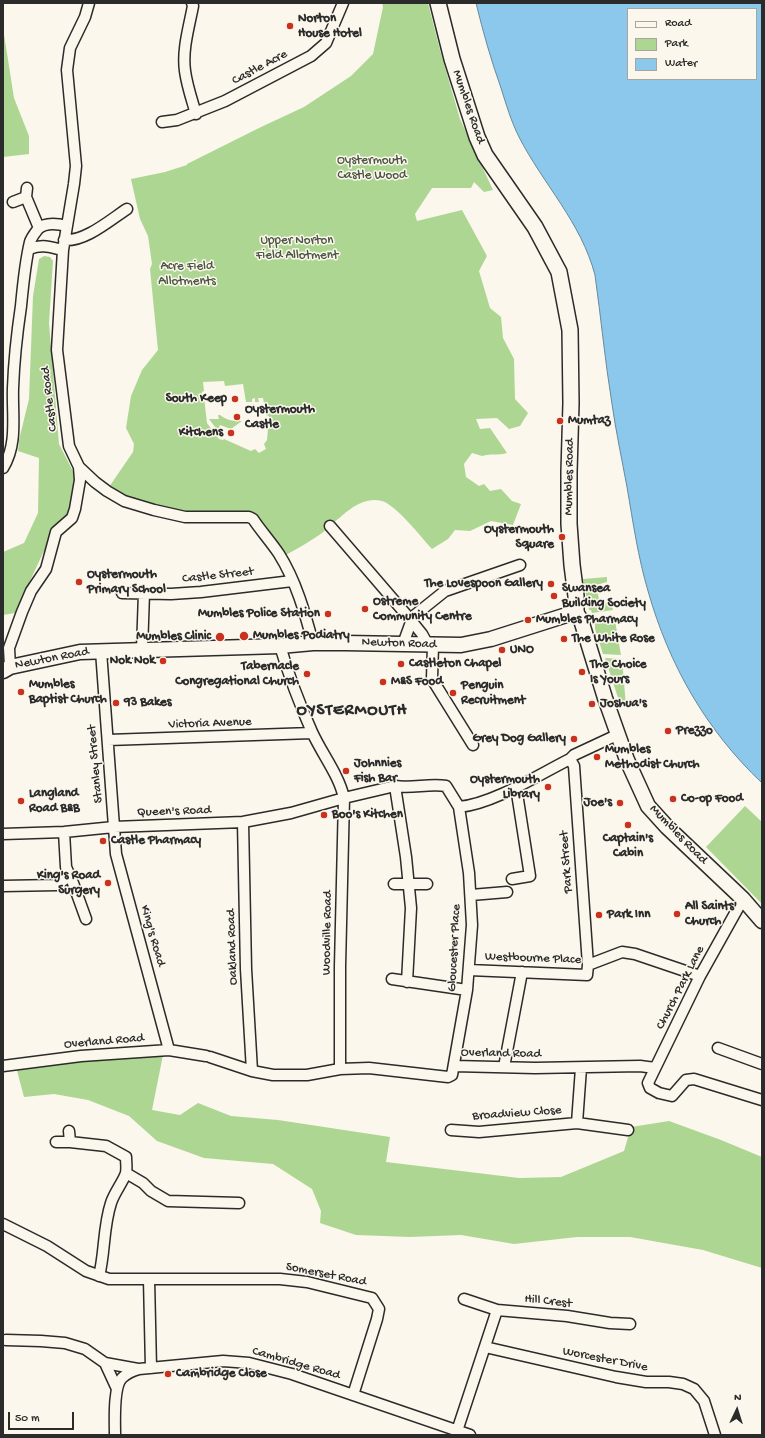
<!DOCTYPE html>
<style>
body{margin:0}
#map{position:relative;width:765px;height:1438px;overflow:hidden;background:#fbf7ec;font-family:"Gochi Hand",sans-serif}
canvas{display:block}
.frame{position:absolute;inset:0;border:4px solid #2b2b2b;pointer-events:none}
.legend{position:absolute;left:627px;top:8px;width:130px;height:72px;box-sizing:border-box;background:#fbf7ec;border:1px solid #a8a59f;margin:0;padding:5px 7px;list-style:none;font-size:12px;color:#2b2b2b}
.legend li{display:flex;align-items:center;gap:8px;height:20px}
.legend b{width:20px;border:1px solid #a8a59f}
.north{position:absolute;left:717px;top:1390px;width:40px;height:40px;-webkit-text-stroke:3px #fbf7ec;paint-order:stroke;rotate:4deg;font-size:11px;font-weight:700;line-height:16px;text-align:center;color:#2b2b2b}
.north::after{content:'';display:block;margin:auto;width:14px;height:18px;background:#2b2b2b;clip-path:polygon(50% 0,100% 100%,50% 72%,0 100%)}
.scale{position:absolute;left:8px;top:1412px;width:66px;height:18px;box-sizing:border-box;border:2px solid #2b2b2b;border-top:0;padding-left:5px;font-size:12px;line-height:14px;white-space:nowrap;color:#2b2b2b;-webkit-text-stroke:3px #fbf7ec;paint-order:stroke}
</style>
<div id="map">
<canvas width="765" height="1438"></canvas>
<div class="frame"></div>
<ul class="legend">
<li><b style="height:5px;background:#fbf7ec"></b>Road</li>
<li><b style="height:11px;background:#aed693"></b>Park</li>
<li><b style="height:11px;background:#8bc8eb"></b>Water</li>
</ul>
<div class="north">N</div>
<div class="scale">50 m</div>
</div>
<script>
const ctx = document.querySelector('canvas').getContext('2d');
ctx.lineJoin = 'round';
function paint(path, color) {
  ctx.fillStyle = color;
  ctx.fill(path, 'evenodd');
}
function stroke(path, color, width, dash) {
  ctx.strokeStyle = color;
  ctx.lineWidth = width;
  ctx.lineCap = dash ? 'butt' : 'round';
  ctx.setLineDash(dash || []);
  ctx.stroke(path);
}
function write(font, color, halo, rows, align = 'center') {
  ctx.font = font + ' "Gochi Hand",sans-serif';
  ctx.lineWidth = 3;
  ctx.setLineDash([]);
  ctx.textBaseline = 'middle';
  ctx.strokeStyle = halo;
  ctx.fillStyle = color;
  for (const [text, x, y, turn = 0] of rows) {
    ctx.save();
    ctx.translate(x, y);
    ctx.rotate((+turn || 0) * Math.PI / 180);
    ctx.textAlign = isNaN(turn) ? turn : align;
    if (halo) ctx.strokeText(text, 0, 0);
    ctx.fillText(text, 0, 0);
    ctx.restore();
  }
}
paint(new Path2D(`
 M382,3H428L440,50L460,119L493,190L484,192L474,182L471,188H432L415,214L417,221L462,210L487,256L479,271L490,308L501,317L503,338L514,359L515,399L528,413L520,426L509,429L497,418L476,419L480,429L490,428L507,453C499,456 491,453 482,456L472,453L464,464L466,477L479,486L484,484L490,491L501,489L512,501L521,504L513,525L491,521L470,531L455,530L448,539L432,549C421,537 396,505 382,501C358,495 339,520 322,533C310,542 294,550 281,558L253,519L157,509L127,498L109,487L133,452L134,444L126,428L131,396L142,370L158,350L150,269L152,264L148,236L140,219L131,179L165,172L187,165V164L261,127L304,107L351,76L373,54L383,7ZM224,381L225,386L243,384L246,402H252V399L255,398V402H259L258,398H263L266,415L269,416L267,440L264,444L266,449L259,453L255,449L251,451L224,439L223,440L219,439L207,423L204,397H202V392L204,391L203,382Z
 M3,28L14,98L29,136V154L3,157Z
 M44,256L50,257L53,261L49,323L59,444L76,477V488L70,509L49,546L43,553L15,613L3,615V552L24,543L38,513L39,458L18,451L19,440L29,399L33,296L39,259Z
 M218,415H220C228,421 233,421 242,421L231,429L220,425L218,431L209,419H219Z
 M607,577V582L596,585L600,604L611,602L613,610L592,613L591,610H589L583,579Z
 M614,615L621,655L603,654L595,629V619Z
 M605,658L622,659L626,706L621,707Z
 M745,806L762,822V904L706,847Z
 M148,1055H163L152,1110L180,1115L198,1103L231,1116L278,1120L390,1137L386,1162L519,1178L561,1177L624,1151L631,1127L669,1121L721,1140L762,1157V1268L703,1250L630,1237H577L514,1244L461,1235L410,1237L356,1235L320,1223L321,1211L312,1189L273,1164L204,1158L157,1141L129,1116L88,1100L54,1094L24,1097L16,1067Z`), '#aed693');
const water = new Path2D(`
 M476,3H762V783C706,730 669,665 648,591C638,557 633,522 627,487C622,460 616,432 612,404C605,361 601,318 595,275C581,222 543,184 519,137C511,121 506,104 501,88C491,60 483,32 476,3ZM628,9H756V79H628Z`);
paint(water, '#8bc8eb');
stroke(water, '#65899e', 1);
const minor = new Path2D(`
 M89,3L85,17L70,48L67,70L76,166L74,184L63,250L57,350L69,446L79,467L95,482L107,491L124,501L154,510L185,517H249L253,519C261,531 271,542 279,554C296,581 305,613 313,643
 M192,3L193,6C189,27 182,50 185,71C187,86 192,100 196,114
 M162,122L177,120L225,101L311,56L326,43L343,3
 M27,188L26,197L39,228
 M13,202L26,197
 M64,240C85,242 110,220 127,209
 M29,249C43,244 49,247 63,250
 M3,468C18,444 12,415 13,388C14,360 17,333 21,306C23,285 25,263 30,242C31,238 35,233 38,229C45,222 59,224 67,226
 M330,526L410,619L422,634L428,645
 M122,593L171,594L201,592L292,581
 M410,619L445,591L520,565
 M403,644L411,622
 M433,645L432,679L473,745
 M280,646C289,676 300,705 312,732C322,754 339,775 344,798L340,966V1069
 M142,650L144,593
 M101,651L116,854L169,1050
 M10,667L9,648L22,612L31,591L46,569L56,532L72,518L75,509L80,480L79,467
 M108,740L312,733
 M395,786L406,857L411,908L407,982
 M459,807C493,804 540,774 570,759L574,755L619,734
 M243,822L246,969L252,1071
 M64,832L66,867L73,883L86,919
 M3,834L64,832L114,827L243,822L291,813L344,798L395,786C412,789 429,783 446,786L459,807L469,873L472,925L467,990L452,1075L448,1077L369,1068L340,1069L307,1075H273L252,1071L210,1057
 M512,879L530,876L516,787
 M394,884H427
 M3,886L57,885L69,876
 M471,895L507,892
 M743,899L700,976L648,1083L650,1088L659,1093L672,1096L686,1080L694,1079L762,1100
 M588,965L622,952L635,954L700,976
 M469,970L587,975L588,965L574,766L570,759
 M392,979L467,990
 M718,1048L762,1064
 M3,1066L81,1056L169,1050L206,1056
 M454,1066L535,1068L640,1066L655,1068
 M504,1067L522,972
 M577,1123L581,1068
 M451,1130L479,1132L577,1123L628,1130
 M69,1131L70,1142
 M56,1142H70L106,1146L126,1157C126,1162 127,1168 126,1173C123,1182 114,1193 111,1203C103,1227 105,1253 99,1276
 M126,1173L143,1183L151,1191L168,1201L239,1203
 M3,1224L47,1246L86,1271L109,1279H280L307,1282L372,1298L379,1309L377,1319L353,1395
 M149,1279L151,1368
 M464,1299L497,1310L567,1316L610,1323L630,1324
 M6,1340L41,1341L65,1343L85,1349L105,1363L117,1389
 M485,1347L616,1377L646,1382H669L683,1384L694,1389L704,1401L715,1435
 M105,1363L138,1369
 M457,1431L497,1310
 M115,1435C115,1422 113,1387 122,1378C127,1373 132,1371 139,1369L223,1361L249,1363L292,1374L470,1435`);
const secondary = new Path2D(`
 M3,671L10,667L80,652L280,646L313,643H345L461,645L491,639L576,612L581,620L605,698L627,760L648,806L667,827L743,899L762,921`);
const primary = new Path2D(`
 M438,3L452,59L477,137L485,155L535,227L559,272L570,330L571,403L569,472V524L572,565L576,596V612`);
stroke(minor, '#2b2b2b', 13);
stroke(secondary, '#2b2b2b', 17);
stroke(primary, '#2b2b2b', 18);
stroke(minor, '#fbf7ec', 10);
stroke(secondary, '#fbf7ec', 14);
stroke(primary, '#fbf7ec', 15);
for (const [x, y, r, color] of [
 [290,26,4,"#c8321e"],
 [235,399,4,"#c8321e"],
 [237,417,4,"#c8321e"],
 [560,421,4,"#c8321e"],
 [231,433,4,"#c8321e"],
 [562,537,4,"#c8321e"],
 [79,582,4,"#c8321e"],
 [551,584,4,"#c8321e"],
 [554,596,4,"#c8321e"],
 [365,609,4,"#c8321e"],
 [328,614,4,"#c8321e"],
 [528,620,4,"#c8321e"],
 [244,636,5,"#c8321e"],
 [220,637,5,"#c8321e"],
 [564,639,4,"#c8321e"],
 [502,650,4,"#c8321e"],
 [163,661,4,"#c8321e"],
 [401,664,4,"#c8321e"],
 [582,672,4,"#c8321e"],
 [307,674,4,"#c8321e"],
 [383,682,4,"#c8321e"],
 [21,692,4,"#c8321e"],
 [453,693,4,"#c8321e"],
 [116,703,4,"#c8321e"],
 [592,704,4,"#c8321e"],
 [668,731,4,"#c8321e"],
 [574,739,4,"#c8321e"],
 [597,757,4,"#c8321e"],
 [346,771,4,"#c8321e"],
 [548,787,4,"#c8321e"],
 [673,799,4,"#c8321e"],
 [21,801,4,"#c8321e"],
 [620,803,4,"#c8321e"],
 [324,815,4,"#c8321e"],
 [628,825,4,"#c8321e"],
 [103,841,4,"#c8321e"],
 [108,883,4,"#c8321e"],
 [677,914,4,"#c8321e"],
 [599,915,4,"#c8321e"],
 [168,1374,4,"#c8321e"]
]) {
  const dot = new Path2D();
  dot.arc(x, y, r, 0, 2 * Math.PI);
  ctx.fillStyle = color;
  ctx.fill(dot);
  stroke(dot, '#fbf7ec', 1.5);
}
write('bold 13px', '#2b2b2b', '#fbf7ec', [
 ["Norton",298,19],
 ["House Hotel",298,34],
 ["South Keep",227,399,"right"],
 ["Oystermouth",245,410],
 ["Castle",245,425],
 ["Mumtaz",568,421],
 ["Kitchens",223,433,"right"],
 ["Oystermouth",554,530,"right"],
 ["Square",554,545,"right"],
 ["Oystermouth",87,575],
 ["Primary School",87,590],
 ["The Lovespoon Gallery",543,584,"right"],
 ["Swansea",562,589],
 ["Building Society",562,604],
 ["Ostreme",373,602],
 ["Community Centre",373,617],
 ["Mumbles Police Station",320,614,"right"],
 ["Mumbles Pharmacy",536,620],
 ["Mumbles Podiatry",253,636],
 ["Mumbles Clinic",211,637,"right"],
 ["The White Rose",572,639],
 ["UNO",510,650],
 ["Nok Nok",155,661,"right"],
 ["Castleton Chapel",409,664],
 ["The Choice",590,665],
 ["Is Yours",590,680],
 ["Tabernacle",299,667,"right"],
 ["Congregational Church",299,682,"right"],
 ["M&S Food",391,682],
 ["Mumbles",29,685],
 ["Baptist Church",29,700],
 ["Penguin",461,686],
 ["Recruitment",461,701],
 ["93 Bakes",124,703],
 ["Joshua's",600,704],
 ["Prezzo",676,731],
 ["Grey Dog Gallery",566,739,"right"],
 ["Mumbles",605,750],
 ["Methodist Church",605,765],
 ["Johnnies",354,764],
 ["Fish Bar",354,779],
 ["Oystermouth",540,780,"right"],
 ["Library",540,795,"right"],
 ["Langland",29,794],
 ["Road B&B",29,809],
 ["Co-op Food",681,799],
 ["Joe's",612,803,"right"],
 ["Boo's Kitchen",332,815],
 ["Captain's",628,839,"center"],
 ["Cabin",628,854,"center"],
 ["Castle Pharmacy",111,841],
 ["King's Road",100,876,"right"],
 ["Surgery",100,891,"right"],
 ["All Saints'",685,907],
 ["Church",685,922],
 ["Park Inn",607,915],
 ["Cambridge Close",176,1374]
], 'left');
write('13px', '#2b2b2b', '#fbf7ec', [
 ["Castle Acre",260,68,-28],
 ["Mumbles Road",468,107,71],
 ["Castle Road",50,399,-97],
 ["Mumbles Road",570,477,-89],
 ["Castle Street",218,576,-6],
 ["Newton Road",399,644,2],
 ["Newton Road",52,659,-11],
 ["Victoria Avenue",210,724,-2],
 ["Stanley Street",96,764,-95],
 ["Queen's Road",174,812,-2],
 ["Mumbles Road",678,835,46],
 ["Park Street",567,862,-94],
 ["Woodville Road",328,933,-89],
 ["King's Road",152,936,74],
 ["Oakland Road",233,947,-92],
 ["Gloucester Place",455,948,-87],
 ["Westbourne Place",533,959,2],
 ["Church Park Lane",681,988,-63],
 ["Overland Road",104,1042,-5],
 ["Overland Road",501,1054,1],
 ["Broadview Close",517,1114,-4],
 ["Somerset Road",326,1275,11],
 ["Hill Crest",548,1302,6],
 ["Worcester Drive",605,1360,11],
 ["Cambridge Road",296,1364,16]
]);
write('13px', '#4c5645', '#fbf7ec', [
 ["Oystermouth",372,161],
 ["Castle Wood",372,176],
 ["Upper Norton",297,241],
 ["Field Allotment",297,256],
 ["Acre Field",187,267],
 ["Allotments",187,282]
]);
ctx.letterSpacing = '1px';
write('bold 17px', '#2b2b2b', '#fbf7ec', [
 ["OYSTERMOUTH",352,711]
]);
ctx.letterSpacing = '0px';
</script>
